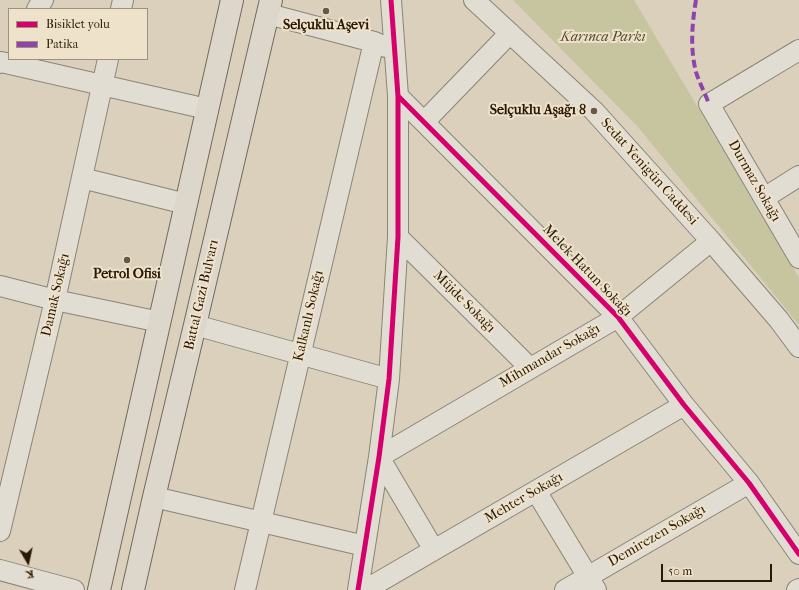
<!DOCTYPE html>
<meta charset="utf-8">
<style>
body{margin:0}
#map{position:relative;width:799px;height:590px;overflow:hidden;background:#dad0bc;font-family:"IM FELL French Canon",serif}
canvas{display:block}
.legend{position:absolute;left:8px;top:8px;width:140px;height:52px;box-sizing:border-box;background:#efe2cb;border:1px solid #9f927c;margin:0;padding:5px 7px;list-style:none;font-size:12px;color:#281905}
.legend li{display:flex;align-items:center;gap:8px;height:20px}
.legend b{width:20px;border:1px solid #9f927c}
.north{position:absolute;left:8px;top:542px;width:40px;height:40px;-webkit-text-stroke:3px #efe2cb;paint-order:stroke;rotate:171deg;font-size:11px;font-weight:700;line-height:16px;text-align:center;color:#281905}
.north::after{content:'';display:block;margin:auto;width:14px;height:18px;background:#281905;clip-path:polygon(50% 0,100% 100%,50% 72%,0 100%)}
.scale{position:absolute;left:661px;top:564px;width:111px;height:18px;box-sizing:border-box;border:2px solid #281905;border-top:0;padding-left:5px;font-size:12px;line-height:14px;white-space:nowrap;color:#281905;-webkit-text-stroke:3px #efe2cb;paint-order:stroke}
</style>
<div id="map">
<canvas width="799" height="590"></canvas>
<ul class="legend">
<li><b style="height:5px;background:#d6006c"></b>Bisiklet yolu</li>
<li><b style="height:5px;background:#8e44ad"></b>Patika</li>
</ul>
<div class="north">K</div>
<div class="scale">50 m</div>
</div>
<script>
const ctx = document.querySelector('canvas').getContext('2d');
ctx.lineJoin = 'round';
function paint(path, color) {
  ctx.fillStyle = color;
  ctx.fill(path, 'evenodd');
}
function stroke(path, color, width, dash) {
  ctx.strokeStyle = color;
  ctx.lineWidth = width;
  ctx.lineCap = dash ? 'butt' : 'round';
  ctx.setLineDash(dash || []);
  ctx.stroke(path);
}
function write(font, color, halo, rows, align = 'center') {
  ctx.font = font + ' "IM FELL French Canon",serif';
  ctx.lineWidth = 4;
  ctx.setLineDash([]);
  ctx.textBaseline = 'middle';
  ctx.strokeStyle = halo;
  ctx.fillStyle = color;
  for (const [text, x, y, turn = 0] of rows) {
    ctx.save();
    ctx.translate(x, y);
    ctx.rotate((+turn || 0) * Math.PI / 180);
    ctx.textAlign = isNaN(turn) ? turn : align;
    if (halo) ctx.strokeText(text, 0, 0);
    ctx.fillText(text, 0, 0);
    ctx.restore();
  }
}
paint(new Path2D(`
 M513,0H634L799,278V325L638,127Z`), '#c7c5a0');
const minor = new Path2D(`
 M474,0L594,111L711,241L779,320L799,347
 M37,9L43,0
 M121,9L123,0
 M268,14L374,42L386,47
 M799,50L709,104L799,258
 M0,63L1,62L207,109
 M398,96L618,317L684,405L749,483L799,554
 M424,122L510,33
 M82,178L186,204
 M764,198L799,176
 M398,237L530,368
 M0,286L55,300L160,322
 M195,325L389,379
 M536,491L596,590
 M154,497L365,546
 M0,531L55,300L108,59
 M434,550L379,457L618,317L711,241
 M0,570L74,590
 M245,590L374,42
 M358,590L379,457L389,379L398,237V96L391,0
 M365,590L684,405
 M565,590L749,483
 M797,590L799,589`);
const major = new Path2D(`
 M99,590L232,0
 M133,590L154,497L195,325L271,0`);
stroke(minor, '#8b8476', 22);
stroke(major, '#726a5d', 24);
stroke(minor, '#e2ddd3', 20);
stroke(major, '#ddd7cb', 22);
stroke(new Path2D(`
 M696,0C692,23 690,49 696,72C699,82 705,93 709,104`), '#8e44ad', 4, [8, 4]);
stroke(new Path2D(`
 M398,96L618,317L684,405L749,483L799,554
 M358,590L379,457L389,379L398,237V96L391,0`), '#d6006c', 5);
for (const [x, y, r, color] of [
 [326,11,4,"#665945"],
 [594,111,4,"#665945"],
 [127,260,4,"#665945"]
]) {
  const dot = new Path2D();
  dot.arc(x, y, r, 0, 2 * Math.PI);
  ctx.fillStyle = color;
  ctx.fill(dot);
  stroke(dot, '#efe2cb', 1.5);
}
write('bold 14px', '#281905', '#efe2cb', [
 ["Selçuklu Aşevi",326,26],
 ["Selçuklu Aşağı 8",586,111,"right"],
 ["Petrol Ofisi",127,275]
]);
write('italic 14px', '#534a2d', '#efe2cb', [
 ["Karınca Parkı",603,38]
]);
write('14px', '#281905', '#efe2cb', [
 ["Sedat Yenigün Caddesi",649,172,48],
 ["Durmaz Sokağı",754,181,60],
 ["Melek Hatun Sokağı",587,271,46],
 ["Damak Sokağı",56,295,-77],
 ["Battal Gazi Bulvarı",202,295,-77],
 ["Müjde Sokağı",464,302,45],
 ["Kalkanlı Sokağı",309,316,-77],
 ["Mihmandar Sokağı",550,356,-30],
 ["Mehter Sokağı",524,498,-30],
 ["Demirezen Sokağı",657,536,-30]
]);
</script>
